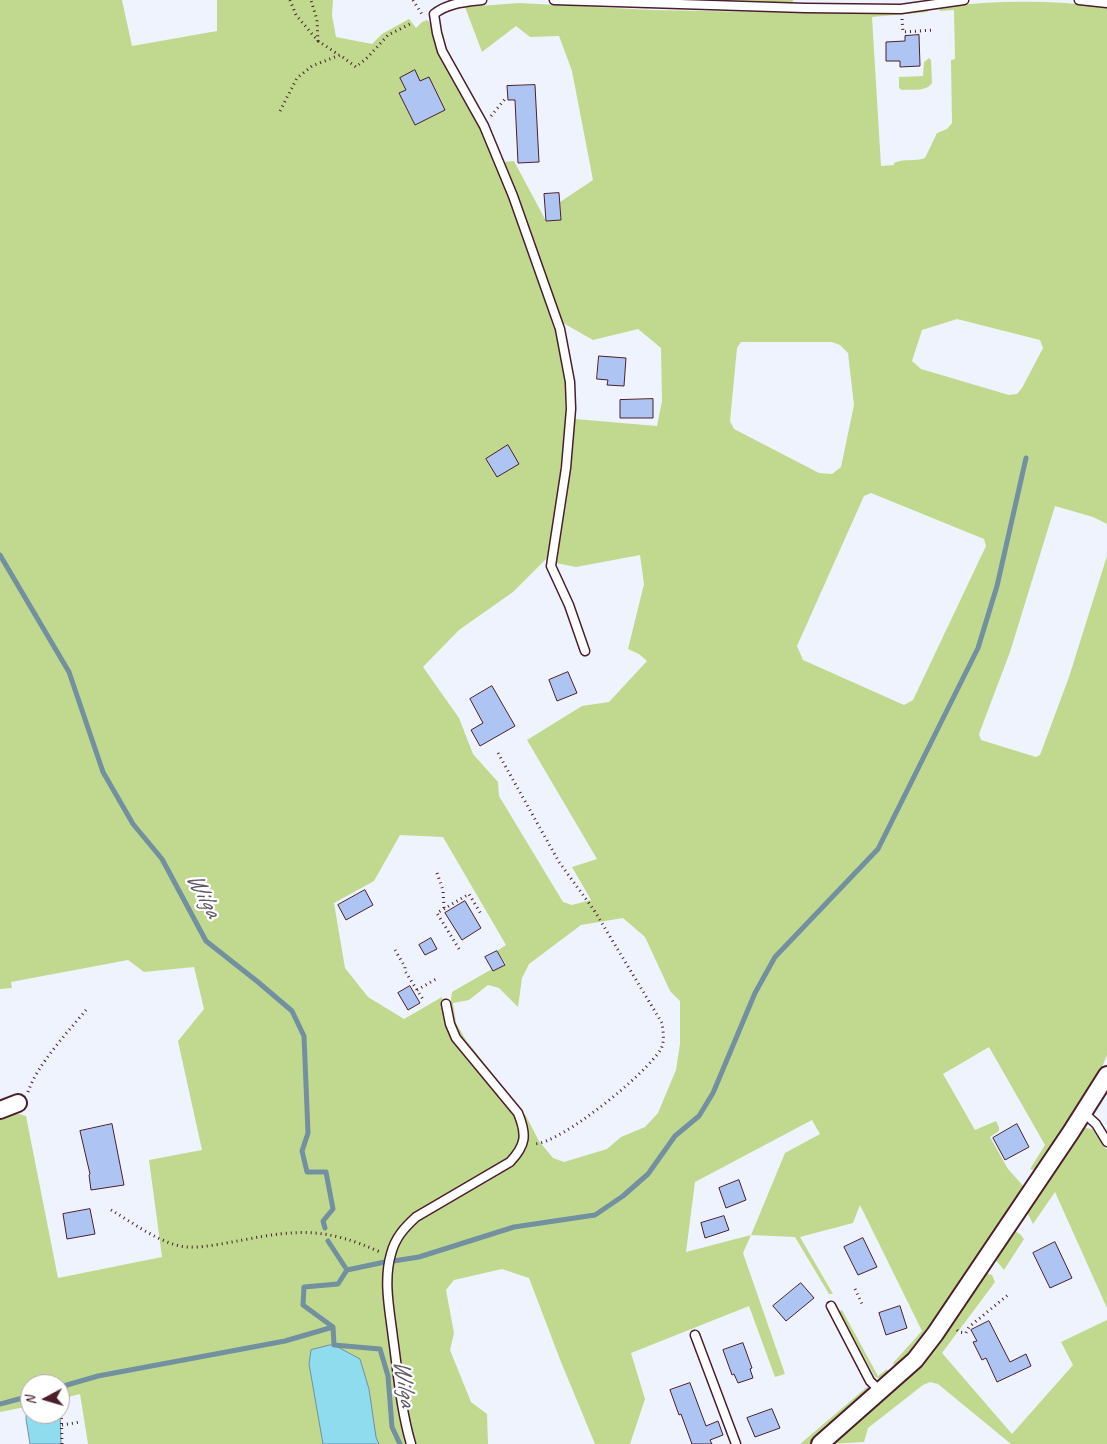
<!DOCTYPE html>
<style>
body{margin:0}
#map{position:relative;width:1107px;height:1444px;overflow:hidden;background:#eff3fd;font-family:Caveat,sans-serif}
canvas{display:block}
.north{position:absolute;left:20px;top:1374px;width:50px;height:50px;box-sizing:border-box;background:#fff;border:1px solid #b7a5aa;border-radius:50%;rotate:264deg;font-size:14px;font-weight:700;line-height:20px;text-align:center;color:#4a1f2b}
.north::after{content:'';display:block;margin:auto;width:18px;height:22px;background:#4a1f2b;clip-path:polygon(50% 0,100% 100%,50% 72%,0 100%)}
</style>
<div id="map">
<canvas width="1107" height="1444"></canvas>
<div class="north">N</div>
</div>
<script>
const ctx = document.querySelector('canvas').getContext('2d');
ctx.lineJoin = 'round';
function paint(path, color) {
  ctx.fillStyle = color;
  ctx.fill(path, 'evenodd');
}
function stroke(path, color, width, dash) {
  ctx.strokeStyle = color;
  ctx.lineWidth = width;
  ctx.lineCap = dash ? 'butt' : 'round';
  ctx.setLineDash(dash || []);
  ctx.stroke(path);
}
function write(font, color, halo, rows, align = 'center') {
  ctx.font = font + ' Caveat,sans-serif';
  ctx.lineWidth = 4.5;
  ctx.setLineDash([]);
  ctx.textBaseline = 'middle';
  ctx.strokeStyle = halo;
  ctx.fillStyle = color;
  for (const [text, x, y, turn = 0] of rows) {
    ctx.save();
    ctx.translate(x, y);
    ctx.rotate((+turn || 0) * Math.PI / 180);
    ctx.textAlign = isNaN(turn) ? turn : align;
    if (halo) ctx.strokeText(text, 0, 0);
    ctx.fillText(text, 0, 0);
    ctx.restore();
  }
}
paint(new Path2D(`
 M0,0H122L132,46L217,31V0H333L332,15L336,37L372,44L382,34L409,19L416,28L422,22L427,20L431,24L437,50L481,127L511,197L558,341L565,379L566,422L560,485L547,558L513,592L459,630L423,667L459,718L473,754L498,782L499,796L563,902L572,905L591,900L572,867L597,859L527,740L582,706L609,702L647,661L639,654L628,649L644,584L640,555L576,567L556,563L568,485L575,419L657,426L662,401L661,348L638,329L593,340L563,323L504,162L514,161L546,221L561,220L560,202L593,180L572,71L559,36L530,37L516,26L482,52L465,7L519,3L651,10L817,13L909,12L927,9L928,12L872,17L881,166L894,165V163C904,158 915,162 925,158L937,133L947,129L952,123L951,60L955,59L954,10L939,11L941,7C997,0 1051,0 1107,7V524L1093,517L1055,506L1010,652L979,734L981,740L1036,757L1040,755L1069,677L1107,556V1055L1102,1067L1037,1171L1030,1169L1045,1145L989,1047L943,1074L975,1130L996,1121L999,1127V1131L990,1137L1008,1169L1026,1189L930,1332L896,1370L893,1363L922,1331L860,1205L853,1223L800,1237L833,1294H829L795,1237L751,1235L743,1253L785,1374L775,1377L749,1306L631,1353L645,1399L630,1444H595L561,1362L529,1278L502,1269L454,1280L446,1290L454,1333L450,1350L471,1402L487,1414L488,1444H416L410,1423L404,1379L393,1373L402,1431L407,1444H88L80,1394L60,1399V1384H30V1406L0,1412V1114L12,1112L26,1116L58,1278L162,1257L149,1160L202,1150L178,1041L204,1009L194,967L144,972L128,960L11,982L12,988L0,989ZM957,319L1040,340L1043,348L1022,388L1017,394L1009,395L921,369L912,361L922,330ZM741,342H832L840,345L848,353L854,405L841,467L832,474L819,473L734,429L730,421L737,348ZM871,493L984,539L986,546L913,700L904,705L803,660L797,646L864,496ZM400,835L443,837L506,945L497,951L506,964L493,971L492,969L452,992C449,1009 452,1023 461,1039L524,1118C530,1138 529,1149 513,1165L426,1216L411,1226L402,1238L398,1247L390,1248C393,1233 403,1223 416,1213L506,1160C521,1144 523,1137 516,1116L453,1041L444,1016L442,997L404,1019L368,997L345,968L334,903L374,881ZM623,918L645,937L670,991L680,1001V1044L676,1070L658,1113L645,1127L621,1137L607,1149L564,1162L553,1158L539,1141L526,1116L466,1040L456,1023L453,1003L469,1000L488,985L499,988L518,1007L522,978L529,964L581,925ZM812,1120L820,1134L785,1153L751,1235L686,1252L695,1182Z
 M689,0H793L792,5Z
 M929,58L931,60L932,83C926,92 912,89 902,90L899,88V77L923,76L924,62Z
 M1080,1127L1092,1129L1107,1150V1308L1055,1192L1033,1224L1026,1210Z
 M1013,1230L1020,1234L1024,1239L1004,1270L994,1258Z
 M986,1273L992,1275L995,1282L942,1353L1012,1434L1073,1365L1061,1342L1107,1320V1444H1011L938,1384L930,1382L923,1385L868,1428L864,1442L830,1444L917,1368L938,1345Z
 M842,1310L878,1376L887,1369L889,1375L886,1380L875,1377L839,1311Z
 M867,1387L870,1392L811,1444H800Z`), '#c0d98f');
const water = new Path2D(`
 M330,1345H334L360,1359L369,1389L376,1437L379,1444H323L309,1364L311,1350Z
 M27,1410H30V1414H60V1411L61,1444H30L26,1419Z`);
paint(water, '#8fdcef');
stroke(water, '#7390a1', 1);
stroke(new Path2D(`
 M0,555L69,672L103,772L133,824L162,859L206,941L258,982L292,1011L304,1036L308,1133L302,1151L307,1172H326L333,1209L323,1221L325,1228
 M328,1241L347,1270
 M393,1261L419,1257L514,1227L595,1215L623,1196L648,1174L675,1136L699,1116L713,1093L755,993L775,957L878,849L978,648L997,586L1026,458
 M347,1270L338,1284L304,1287L303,1305L333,1327L334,1345L380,1349L388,1376L392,1427L400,1444
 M347,1270L385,1262
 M60,1387L98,1376L285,1341L333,1327
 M0,1404L30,1396`), '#7390a1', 5);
const building = new Path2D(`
 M919,35L920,66L900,67V61H886V42L905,41V36Z
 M415,70L420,81L429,77L445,110L415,125L399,93L406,90L400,78Z
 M535,85L539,162L518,163L515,100H508L507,86Z
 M559,193L561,220L546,221L544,194Z
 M599,356L626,358L624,386L607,385L608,380L597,379Z
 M653,399V418H620V400Z
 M508,445L519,464L497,477L486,459Z
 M568,672L577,693L557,701L549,680Z
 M492,686L515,726L480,746L471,730L483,723L470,699Z
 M365,890L373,905L346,920L338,905Z
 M465,901L481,928L462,940L445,913Z
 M431,938L437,949L425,955L419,945Z
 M497,951L505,965L493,971L485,957Z
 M410,986L420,1003L408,1010L398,993Z
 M112,1124L124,1185L91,1190L89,1175L90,1174L80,1131Z
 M1017,1124L1029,1147L1005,1160L993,1138Z
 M739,1180L746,1200L726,1208L719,1188Z
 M90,1209L95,1234L67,1239L63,1214Z
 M724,1216L729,1230L705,1238L701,1223Z
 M863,1238L877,1267L858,1275L844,1247Z
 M1055,1242L1072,1278L1050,1288L1033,1253Z
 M801,1283L814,1298L786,1321L773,1306Z
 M900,1306L907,1328L886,1335L879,1313Z
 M989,1321L1010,1362L1026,1354L1031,1366L997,1382L986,1358L982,1360L973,1342L977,1341L971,1330Z
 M743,1343L752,1368L750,1369L753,1378L738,1383L734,1374L732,1375L723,1350Z
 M690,1383L706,1426L718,1421L723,1435L710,1440L712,1444H692L681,1414L679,1415L670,1390Z
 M772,1409L780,1428L755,1437L747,1418Z`);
paint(building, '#aec5f3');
stroke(building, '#4a1f2b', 1);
const lane = new Path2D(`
 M482,0C465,2 448,3 434,14L437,33L442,51L484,126L513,196L560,329L570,382L571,409L566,468L551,566L569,605L585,651
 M554,0L805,8L901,9L964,0
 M1079,0L1107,3
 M1083,1112L1096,1124L1107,1142
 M831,1306L870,1381L880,1391
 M695,1335L736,1444
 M411,1444C401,1410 398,1374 393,1338C390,1312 383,1281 391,1254C395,1238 404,1228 416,1217L510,1162C526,1145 527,1135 518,1113L456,1038L450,1024L446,1004`);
const street = new Path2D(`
 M0,1110L18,1103
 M820,1444L915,1360L935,1334L1071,1132L1107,1075`);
stroke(lane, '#4a1f2b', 11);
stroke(street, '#4a1f2b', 20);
stroke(new Path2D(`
 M290,0L296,15L318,41L317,20L311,0
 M413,0L423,16
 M902,19L903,32L934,30
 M318,41L339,55
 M280,111L297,78L312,66L340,55L356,67L368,57L388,35L412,23
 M491,116L505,99
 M498,753L559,862L594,910L662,1023C663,1031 665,1041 661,1049C646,1074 562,1143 534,1144
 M437,873L443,890L444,908
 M459,949L437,913L469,894L481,914
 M395,950L405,967V971L424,1001
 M417,990L436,979
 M28,1092C37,1065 67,1033 86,1010
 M111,1210C134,1223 160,1244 186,1247C205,1248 225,1243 243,1240C299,1229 327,1228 380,1252
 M855,1289L863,1306
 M957,1330L959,1332L966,1333L969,1327L1009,1294
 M61,1403L62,1444
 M62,1425L80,1422`), '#4a1f2b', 3, [1, 4]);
stroke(lane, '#fff', 8);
stroke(street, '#fff', 16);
write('italic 25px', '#5f5866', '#fff', [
 ["Wilga",203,895,62],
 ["Wilga",404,1383,81]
]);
</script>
